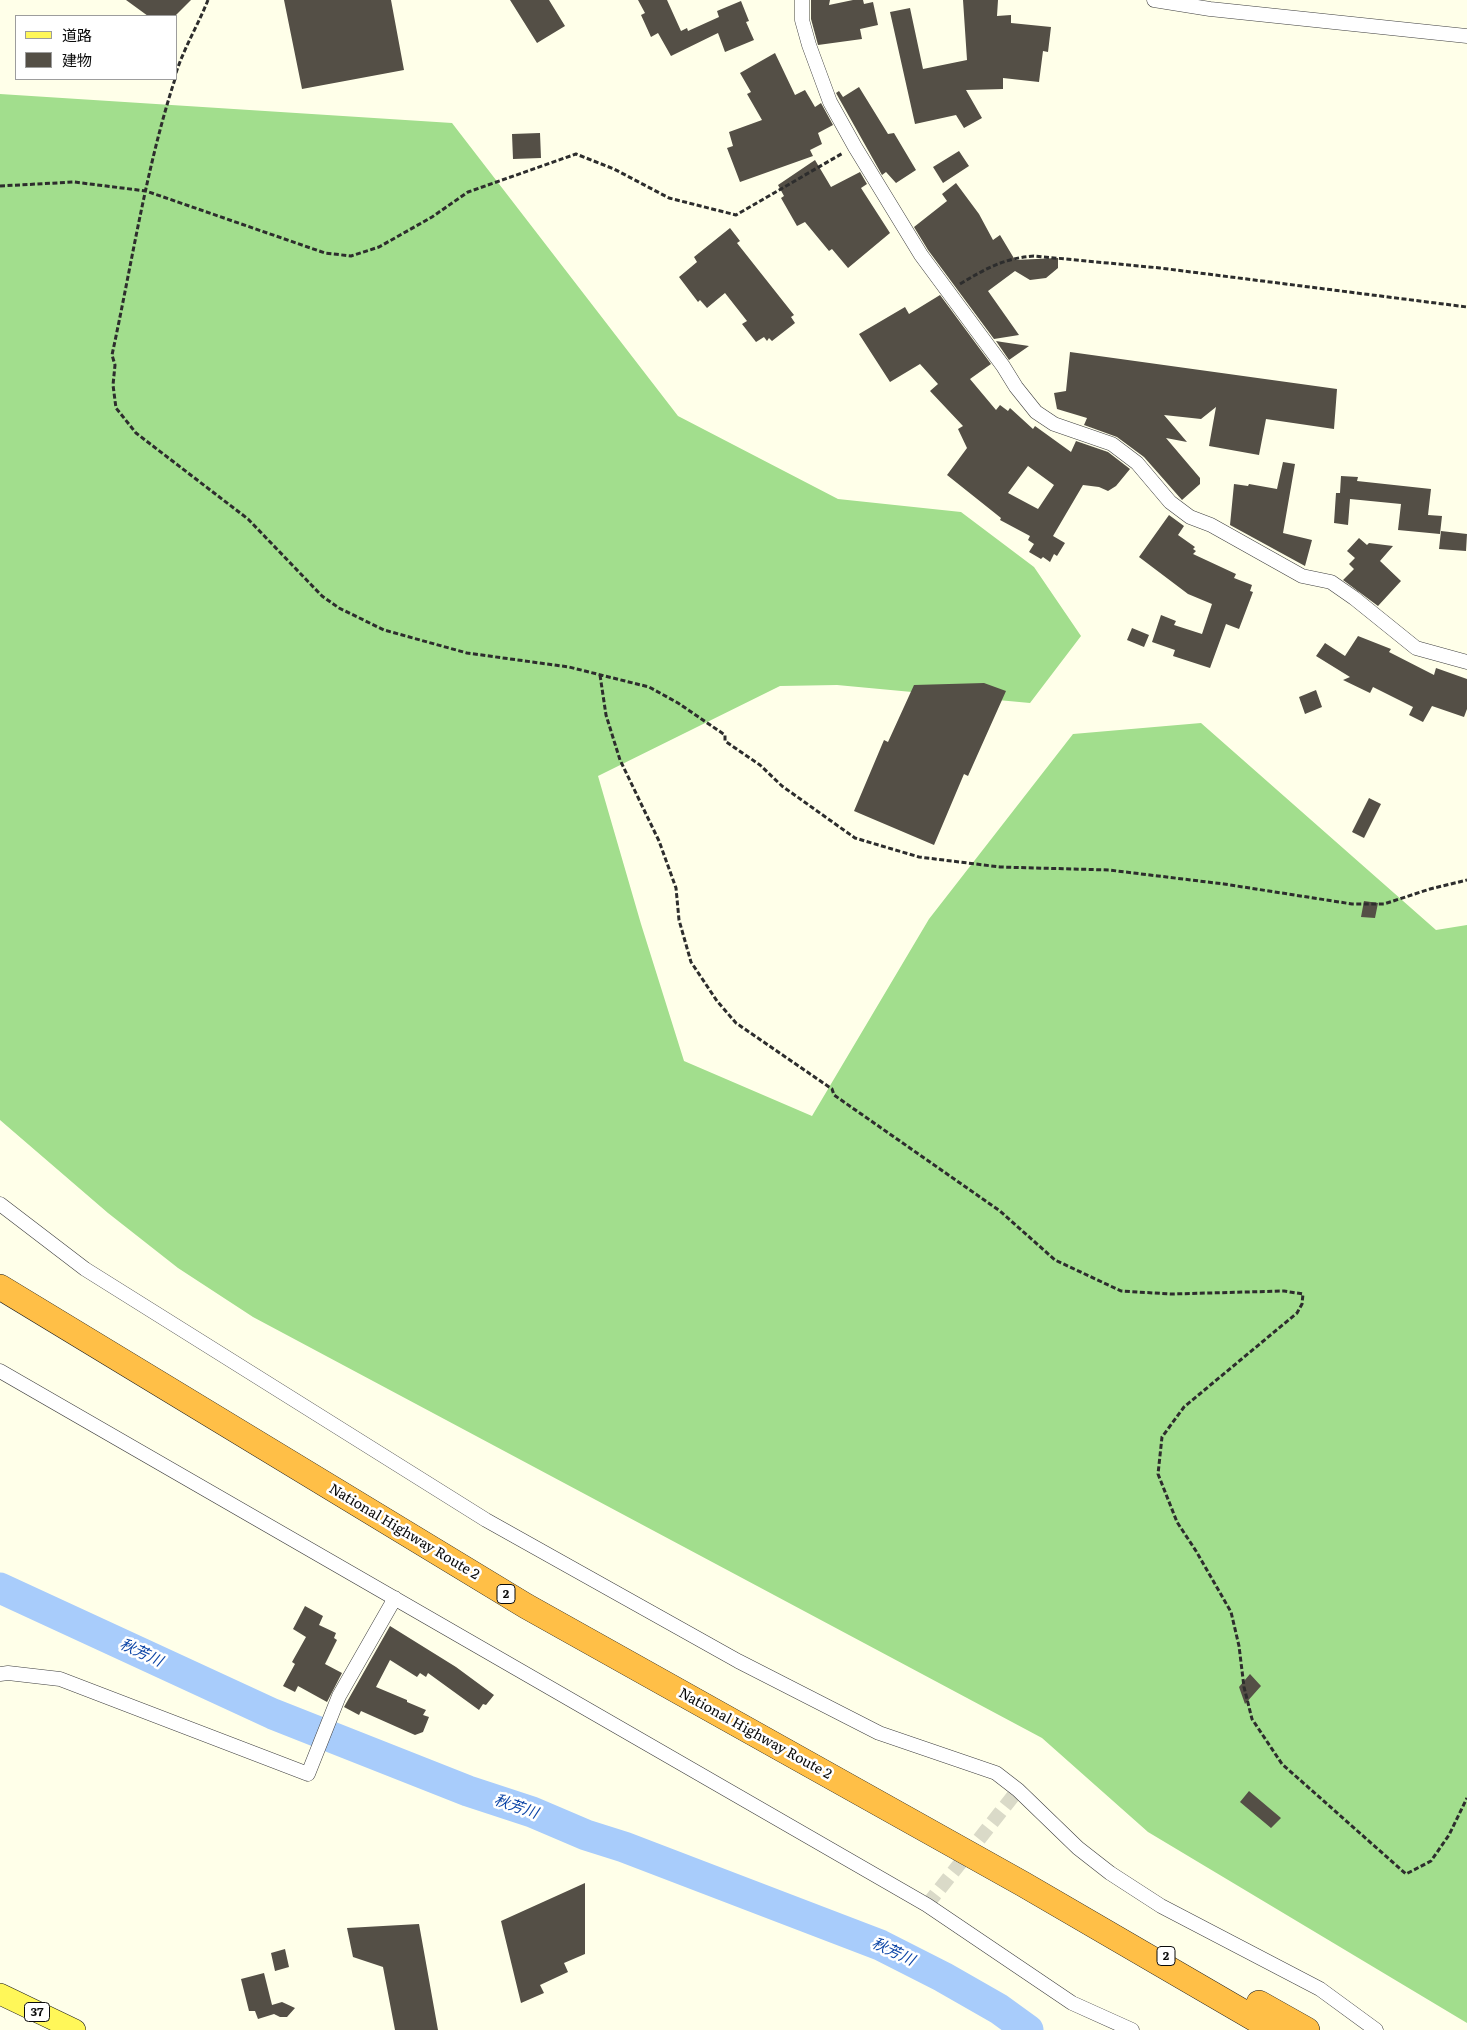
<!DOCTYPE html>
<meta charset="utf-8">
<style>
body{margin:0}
#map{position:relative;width:1467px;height:2030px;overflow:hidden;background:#ffffe9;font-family:Literata,"Noto Sans JP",serif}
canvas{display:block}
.legend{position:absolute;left:15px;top:15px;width:162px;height:65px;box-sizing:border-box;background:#fff;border:1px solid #9d9d9d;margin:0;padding:6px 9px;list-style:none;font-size:15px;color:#0b0b0b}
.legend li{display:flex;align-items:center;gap:10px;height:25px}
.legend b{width:25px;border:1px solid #9d9d9d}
</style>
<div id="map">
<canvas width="1467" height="2030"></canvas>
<ul class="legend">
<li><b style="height:6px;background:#fff759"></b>道路</li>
<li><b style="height:14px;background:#544f46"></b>建物</li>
</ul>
</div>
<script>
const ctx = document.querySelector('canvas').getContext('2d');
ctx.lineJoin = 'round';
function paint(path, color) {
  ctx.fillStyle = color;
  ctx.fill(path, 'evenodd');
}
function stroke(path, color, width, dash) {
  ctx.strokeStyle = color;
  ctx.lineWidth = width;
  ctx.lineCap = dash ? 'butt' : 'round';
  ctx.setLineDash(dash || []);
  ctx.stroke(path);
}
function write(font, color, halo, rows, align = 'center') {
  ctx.font = font + ' Literata,"Noto Sans JP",serif';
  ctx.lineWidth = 5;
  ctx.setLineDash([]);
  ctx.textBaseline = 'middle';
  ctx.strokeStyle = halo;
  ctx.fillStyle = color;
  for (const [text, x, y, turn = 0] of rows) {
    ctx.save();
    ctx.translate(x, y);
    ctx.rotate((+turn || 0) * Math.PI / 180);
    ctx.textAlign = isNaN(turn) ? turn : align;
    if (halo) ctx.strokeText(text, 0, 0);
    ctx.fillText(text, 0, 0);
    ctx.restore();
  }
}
paint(new Path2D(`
 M0,94L452,123L678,416L838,499L961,512L1034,567L1081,636L1030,703L837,685L780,686L598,776L641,924L684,1061L812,1116L929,919L1073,734L1201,723L1436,930L1467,925V2023L1148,1832L1042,1738L253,1317L178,1268L108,1213L0,1120Z`), '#a2de8d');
stroke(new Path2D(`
 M0,1588L273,1714L468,1791L532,1812L586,1835L624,1847L880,1945L943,1977L999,2009L1028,2030`), '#a8ccfb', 31);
paint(new Path2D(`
 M126,0H191L175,16H148Z
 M284,0H391L404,70L302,89Z
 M510,0H549L565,26L537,43Z
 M638,0H667L681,31L687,28L688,31L719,17L717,11L741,1L749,21L746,22L754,40L725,52L718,33L671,56L658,33L651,37L641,15L645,13Z
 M811,0H830L829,5L853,0H863L864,4L873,2L878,25L860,29L862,39L818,45L811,19Z
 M963,0H998L997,16L1011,15V23L1051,27L1048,52L1043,51L1039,82L1003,78V89L966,90L982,118L964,128L956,115L915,124L890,12L910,8L923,69L967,60Z
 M775,53L795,95L805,90L815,107L821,103L833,125L818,133L822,144L810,150L813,156L740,182L727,148L733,146L729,132L762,120L747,94L751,92L740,73Z
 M859,87L888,134L894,133L916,170L896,183L886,172L882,175L836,93L839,91L843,97Z
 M540,133L541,158L513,159L512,134Z
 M959,151L969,166L943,183L933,167Z
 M815,160L831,187L860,172L867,184L861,188L890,233L848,268L832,249L829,251L805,222L797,226L781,198L784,196L778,185Z
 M956,183L979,214L993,240L1000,235L1015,260L1058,258V268L1046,278L1030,280L1015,271L988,291L1019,335L994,339L928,250L914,227L947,201L942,194Z
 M730,228L740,241L737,243L794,315L791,317L795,323L772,341L769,338L767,341L764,337L756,342L742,324L747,321L725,293L707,308L700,300L698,302L679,277L697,262L694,257Z
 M940,295L991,364L970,379L996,410L1000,405L1008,411L1010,408L1033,429L1035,426L1071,452L1076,441L1108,452L1130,469L1116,486L1108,491L1099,487L1083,485L1053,536L1065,543L1057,556L1054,554L1050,562L1043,557L1041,559L1029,552L1034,544L1028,540L1030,536L1000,520L1001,518L947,475L967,448L958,429L963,426L930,391L938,384L920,364L890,382L859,334L905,307L909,314ZM1028,466L1054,485L1038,509L1008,493Z
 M996,341L1002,342L1029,346L1009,360Z
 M1070,352L1337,389L1334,429L1266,419L1259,455L1209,446L1216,407L1201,419L1164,415L1187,442L1166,438L1200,478V484L1182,500L1144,457L1117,437L1084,425L1087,418L1057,409L1054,393L1066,391Z
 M1283,462L1295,464L1283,533L1312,540L1305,566L1230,525L1234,484L1248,486L1249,484L1277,489Z
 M1341,476L1358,477L1357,481L1431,489L1428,515L1442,516L1440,534L1398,530L1401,504L1350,499L1348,525L1334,523L1336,493H1340Z
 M1169,515L1184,526L1178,535L1195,547L1193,549L1196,551L1193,554L1236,574L1234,578L1252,585L1250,591L1253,592L1239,629L1226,624L1210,668L1173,656L1175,650L1152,642L1161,615L1176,621L1174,625L1202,634L1212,604L1188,594L1139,557Z
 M1441,531L1467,534L1466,551L1439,549Z
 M1359,538L1367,545L1369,543L1393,546L1380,561L1401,581L1378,606L1343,580L1354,569L1349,564L1355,558L1347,551Z
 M1132,628L1149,635L1144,647L1127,640Z
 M1358,636L1391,649L1389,652L1434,675L1436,668L1467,679V709L1464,717L1432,706L1423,722L1409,715L1413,707L1373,687L1370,693L1343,680L1350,677L1316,656L1325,643L1345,656Z
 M984,683L1006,691L968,776L964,774L934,845L854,811L884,740L888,742L914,685Z
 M1316,690L1322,707L1305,714L1299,697Z
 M1369,798L1381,804L1364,838L1352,832Z
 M1364,901L1378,903L1375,918L1361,917Z
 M305,1606L323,1616L319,1625L336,1633L334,1638L337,1640L325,1664L342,1673L327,1702L298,1686L295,1692L283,1686L295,1664L292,1662L306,1637L293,1629Z
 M390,1626L456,1667L494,1695L486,1705L483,1704L479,1710L428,1673L426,1677L420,1673L417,1677L390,1660L376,1687L407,1700V1702L426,1710L423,1715L429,1717L423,1732L415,1735L361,1711L359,1715L344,1707Z
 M1250,1674L1261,1686L1245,1704L1239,1687Z
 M1249,1791L1281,1818L1271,1828L1240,1802Z
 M585,1883V1954L564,1963L568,1972L540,1985L544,1993L521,2003L501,1921Z
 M419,1924L438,2030H395L383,1967L353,1957L347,1928Z
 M285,1949L289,1967L275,1971L271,1953Z
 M264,1973L272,2005L282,2002L295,2008L287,2017H280L274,2014L258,2019L255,2011H249L241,1979Z`), '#544f46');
stroke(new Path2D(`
 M927,1905L1018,1790`), '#dadac8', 14, [14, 7]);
const street = new Path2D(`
 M802,0V20L809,45L830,102L855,147L921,255L1003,366L1016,387L1036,412L1054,424L1112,444L1137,463L1170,502L1190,517L1211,525L1302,576L1331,582L1354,598L1416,648L1467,662
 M1154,0L1210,9L1467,36
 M0,1204L85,1269L486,1520L738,1661L879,1733L996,1773L1018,1790L1078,1848L1110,1873L1161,1906L1320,1989L1376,2030
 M0,1371L927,1905L1072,2003L1132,2030
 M0,1674L8,1673L60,1679L308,1774L339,1696L395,1598`);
const primary = new Path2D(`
 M0,1994L75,2030`);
const highway = new Path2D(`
 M0,1287L526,1606L1023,1884L1274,2030
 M1259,2003L1307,2030`);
stroke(street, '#3e3e3e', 15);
stroke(primary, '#1c1c1c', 22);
stroke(highway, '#1c1c1c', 26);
stroke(new Path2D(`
 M176,73C184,48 198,25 208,0
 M175,79C146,168 132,263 112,355L115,365L113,385L116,408L136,433L248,519L322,596L339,608L384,630L467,653L569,667L649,687L678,703L725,735V741L760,765L782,786L855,838L919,857L1000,867L1109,870L1224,884L1352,904H1384L1430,889L1467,880
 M0,186L74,182L146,191L325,253L351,256L379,247L432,217L468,192L576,154L614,169L669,198L736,215L843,153
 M960,284C985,269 1004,258 1034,256L1160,268L1467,307
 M600,675L606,715L620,760L659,841L676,888L679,920L691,962L717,1001L736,1023L832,1089L834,1095L1000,1211L1055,1260L1121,1291L1171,1294L1284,1291L1303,1294L1302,1304L1297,1313L1184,1407L1162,1437L1158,1474L1177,1522L1196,1551L1231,1612L1239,1646L1244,1687L1252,1719L1282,1764L1406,1874L1431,1861L1449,1835L1467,1798`), '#2d2d2d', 3, [5, 2.5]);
stroke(street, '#fff', 14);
stroke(primary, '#fff759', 21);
stroke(highway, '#ffbf47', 25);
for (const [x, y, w] of [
 [506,1594,18],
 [1166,1956,18],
 [37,2012,25]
]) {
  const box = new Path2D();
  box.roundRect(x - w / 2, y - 9.5, w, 19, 4);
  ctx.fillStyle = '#fff';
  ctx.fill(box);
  stroke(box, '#0b0b0b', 1);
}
write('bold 12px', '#0b0b0b', null, [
 ["2",506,1594],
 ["2",1166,1956],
 ["37",37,2012]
]);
write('14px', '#0b0b0b', '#fff', [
 ["National Highway Route 2",404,1532,31],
 ["National Highway Route 2",755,1734,29]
]);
write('italic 15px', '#0b44a6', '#fff', [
 ["秋芳川",141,1653,25],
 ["秋芳川",516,1807,19],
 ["秋芳川",893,1952,25]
]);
</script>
